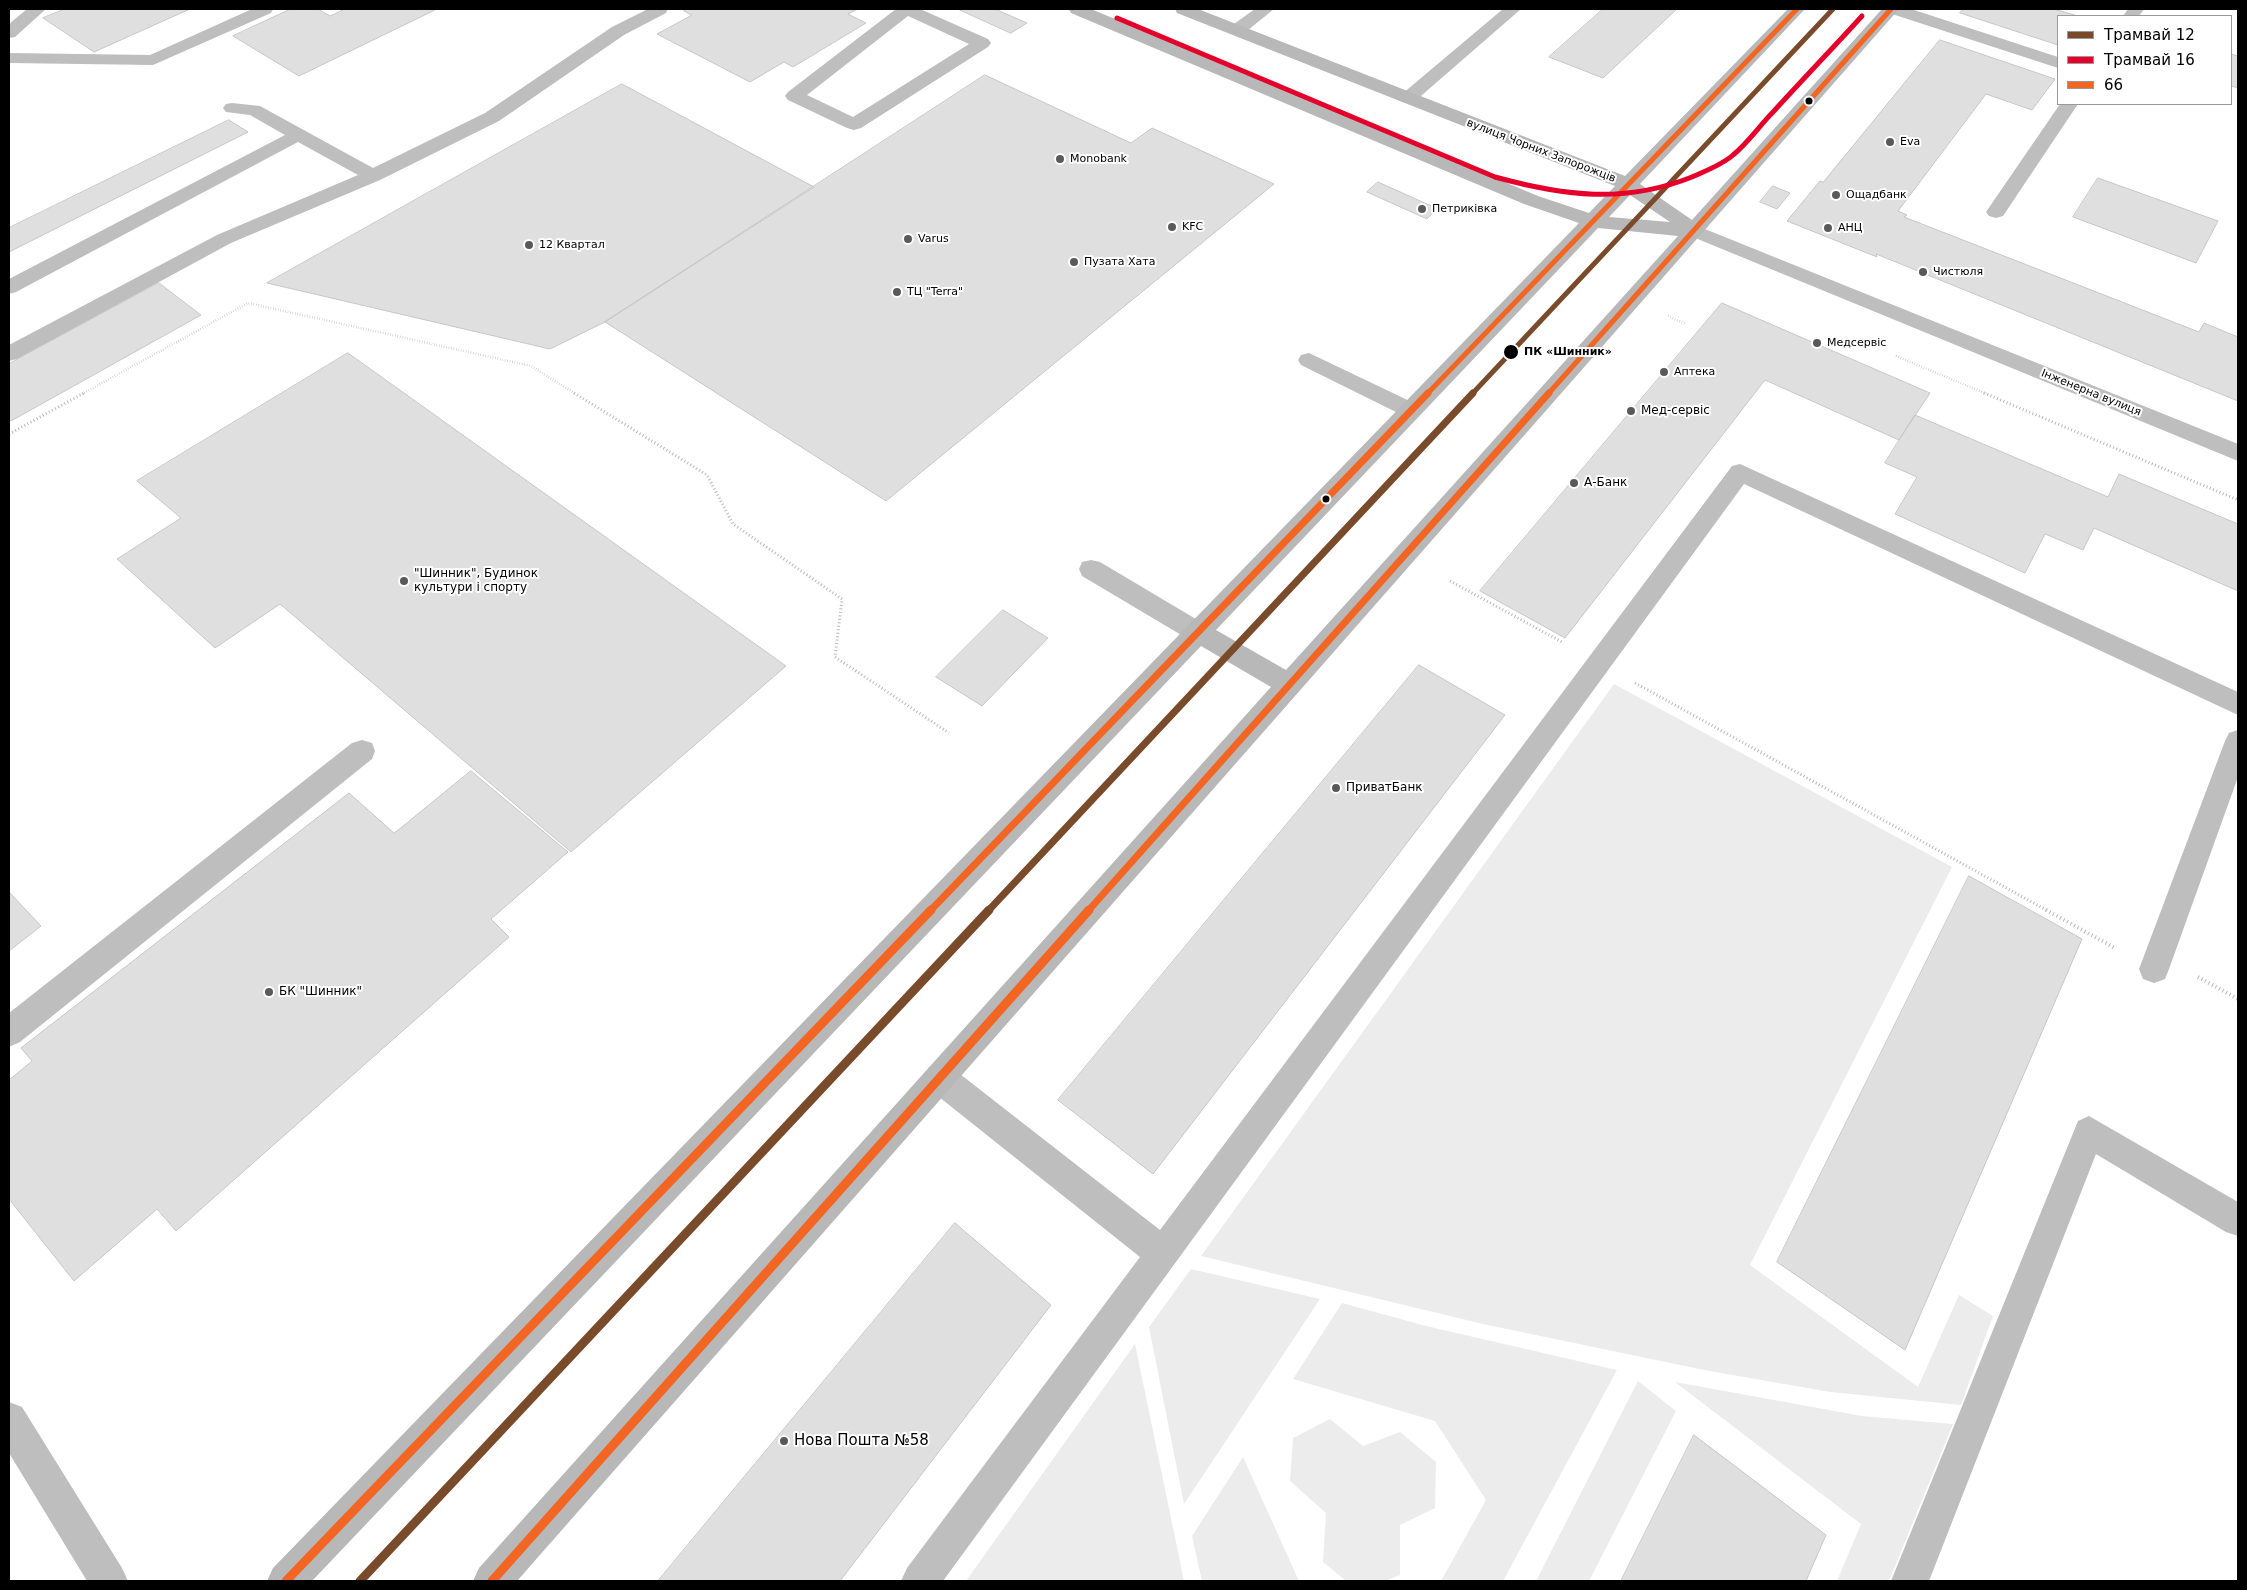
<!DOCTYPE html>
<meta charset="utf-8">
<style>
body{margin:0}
#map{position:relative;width:2247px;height:1590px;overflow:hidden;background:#fff;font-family:"DejaVu Sans",sans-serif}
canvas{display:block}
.frame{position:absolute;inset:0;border:10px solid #000;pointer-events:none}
.legend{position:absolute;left:2057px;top:15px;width:175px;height:90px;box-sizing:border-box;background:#fff;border:1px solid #999;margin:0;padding:6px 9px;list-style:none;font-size:15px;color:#000}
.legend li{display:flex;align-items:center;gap:10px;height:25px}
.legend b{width:25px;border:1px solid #999}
</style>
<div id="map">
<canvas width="2247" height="1590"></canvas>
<div class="frame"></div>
<ul class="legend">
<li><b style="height:6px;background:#7a4b2a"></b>Трамвай 12</li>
<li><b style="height:6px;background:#e4002b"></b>Трамвай 16</li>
<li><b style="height:6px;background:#f26522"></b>66</li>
</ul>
</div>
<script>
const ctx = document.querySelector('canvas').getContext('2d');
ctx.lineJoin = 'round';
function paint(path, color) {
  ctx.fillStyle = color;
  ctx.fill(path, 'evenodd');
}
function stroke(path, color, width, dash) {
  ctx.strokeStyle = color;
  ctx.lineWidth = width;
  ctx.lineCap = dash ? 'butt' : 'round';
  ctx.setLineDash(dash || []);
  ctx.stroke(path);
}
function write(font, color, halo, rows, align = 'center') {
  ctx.font = font + ' "DejaVu Sans",sans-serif';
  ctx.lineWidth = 4;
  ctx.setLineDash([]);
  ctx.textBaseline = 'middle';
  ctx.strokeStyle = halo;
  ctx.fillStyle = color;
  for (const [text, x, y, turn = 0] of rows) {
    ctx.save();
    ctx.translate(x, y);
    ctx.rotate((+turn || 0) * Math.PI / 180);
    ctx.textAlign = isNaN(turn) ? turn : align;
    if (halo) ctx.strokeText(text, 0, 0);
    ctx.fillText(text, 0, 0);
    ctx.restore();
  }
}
paint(new Path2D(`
 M1614,684L1952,867L1750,1265L1918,1387L1959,1295L1993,1316L1961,1405L1830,1392L1704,1370L1483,1324L1201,1256Z
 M1191,1269L1320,1299L1184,1504L1149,1327Z
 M1342,1303L1426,1326L1617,1370L1503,1581H1441L1486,1500L1435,1421L1293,1379Z
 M1135,1344L1184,1581H966Z
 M1638,1381L1676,1411L1589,1581H1536Z
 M1675,1382L1862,1416L1953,1424L1889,1581H1837L1861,1524Z
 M1330,1419L1363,1446L1400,1432L1436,1462L1435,1508L1400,1525V1575L1385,1581H1346L1323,1562L1326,1513L1290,1481L1293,1438Z
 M1243,1457L1299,1581H1202L1192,1536Z`), '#ececec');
const building = new Path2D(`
 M65,9H190L94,52L43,18Z
 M291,9H318L330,16L343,10L341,9H437L299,76L233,36Z
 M688,9H858L848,14L866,23L793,67L784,62L750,82L657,34L692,15L684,11Z
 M958,9H995L1027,23L1011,33Z
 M1603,9H1677L1603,78L1549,57Z
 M1963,9H2054L2078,16H2058V45L1960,13Z
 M1940,40L2055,79L2032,110L1986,94L1898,211L1907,215L1904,217L2199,332L2204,323L2238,337V401L1876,254L1877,257L1787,221L1820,181L1823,182Z
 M2231,54L2238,56V88L2231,86Z
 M985,75L1131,143L1152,128L1274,184L886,501L605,322Z
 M622,84L814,187L605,322L550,349L267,283Z
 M229,120L248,132L9,252V228Z
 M2098,178L2218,221L2196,263L2073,217Z
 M1378,182L1427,204L1438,208L1427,219L1367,192Z
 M1773,186L1790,193L1777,209L1760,202Z
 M159,283L201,315L11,421L9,419V364Z
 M1722,303L1930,393L1899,440L1765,380L1565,638L1480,591Z
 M348,353L786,666L571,852L280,604L215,648L117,559L181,518L137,481Z
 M1915,415L2108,497L2119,474L2238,524V591L2094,528L2083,550L2045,534L2025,573L1895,514L1917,477L1885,463Z
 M1003,610L1048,638L982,706L936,677Z
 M1419,665L1505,715L1153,1174L1058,1100Z
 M471,771L568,852L491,919L509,937L176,1231L157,1209L74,1281L9,1199V1080L32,1061L21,1048L349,793L394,833Z
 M1969,876L2082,939L1905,1350L1777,1262Z
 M9,892L41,926L9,951Z
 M955,1223L1051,1305L840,1581H658Z
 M1694,1435L1826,1535L1806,1581H1621Z`);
paint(building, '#dfdfdf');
stroke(building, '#c7c7c7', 1);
stroke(new Path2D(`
 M1668,316L1686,324
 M1896,356L1987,394
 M82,394L248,303L531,366L576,394`), '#b9b9b9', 2.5, [0.5, 2]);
stroke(new Path2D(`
 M574,393L707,475L733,524L842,599L835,657L949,733
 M1984,393L2238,500
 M9,434L84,393
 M1450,581L1562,642
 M1635,683L2048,911`), '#b9b9b9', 3, [1, 2.5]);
stroke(new Path2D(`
 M2046,910L2115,948
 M2198,977L2238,999`), '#b9b9b9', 4, [1, 3]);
paint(new Path2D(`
 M27,9H46L15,37L9,38V24Z
 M252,9H273L271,13L153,65L9,63V53L150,55Z
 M648,9H668L666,13L624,35L499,121L380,180L231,243L17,359L9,361V345L217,235L358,175L298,142L16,292L9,294V279L285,135L250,115L226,112L223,108L226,104L232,103L260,106L373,168L485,113L612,27Z
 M896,9H920L988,39L991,43L988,47L861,128L854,130L847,128L788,100L785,96L788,92ZM908,16L969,44L853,117L807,95Z
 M1255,9H1274L1243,34H1231L1228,30L1231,26Z
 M1503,9H1521L1414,102L1408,103L1402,102L1399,98L1402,94Z
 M1887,9H1911L2058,57V68L1889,13Z
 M2128,9H2144L2139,16H2123Z
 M2060,104H2078L2003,216L1996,218L1989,216L1986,212Z
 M1309,353L1418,405L1421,410L1418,415L1410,418L1402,415L1301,365L1298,360L1301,355Z
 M1740,464L2238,692V715L1744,484L943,1581H901L907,1568L1140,1257L929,1089L924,1078L929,1067L940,1063L951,1067L1160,1230L1732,466Z
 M1091,560L1100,562L1206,625L1210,632L1206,639L1197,642L1188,639L1082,576L1079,569L1082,562Z
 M2238,730V777L2169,969L2165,979L2154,983L2143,979L2139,969L2225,741L2229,733Z
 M362,740L372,743L375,751L372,759L20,1042L9,1047V1013L352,743Z
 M2089,1116L2238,1202V1236L2226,1232L2096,1154L1929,1581H1891L2078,1121Z
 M9,1402L22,1407L122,1568L128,1581H87L9,1453Z`), '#bebebe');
paint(new Path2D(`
 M1695,225L2238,444V461L1688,235L1685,231L1688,227Z`), '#bebebe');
paint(new Path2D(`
 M1069,9H1091L1538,196L1589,213L1615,186L1177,13L1175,9H1198L1625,176L1788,9H1805L1640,184L1692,220L1882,9H1899L517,1581H473L479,1568L1271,687L1201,646L312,1581H267L273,1568L1579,223L1524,204L1071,13ZM1630,195L1670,222L1609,217ZM1598,228L1678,236L1286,670L1216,630Z`), '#b8b8b8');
stroke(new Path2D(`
 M1427,394L1797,9
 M1548,394L1891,9`), '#f26522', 5);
stroke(new Path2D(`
 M930,911L1428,393
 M1088,911L1549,393`), '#f26522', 7);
stroke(new Path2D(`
 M286,1581L931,910
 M492,1581L1089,910`), '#f26522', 9);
stroke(new Path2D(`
 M1472,394L1833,9`), '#7a4b2a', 5);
stroke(new Path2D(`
 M988,911L1473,393`), '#7a4b2a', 7);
stroke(new Path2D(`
 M360,1581L989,910`), '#7a4b2a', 9);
stroke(new Path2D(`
 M1117,18L1495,177C1564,196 1624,204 1692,177C1705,171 1722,165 1733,155C1748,143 1760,125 1774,111C1803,79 1833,48 1862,16`), '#e4002b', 5);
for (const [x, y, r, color] of [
 [1809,101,4.5,"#000"],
 [1890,142,5,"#595959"],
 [1060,159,5,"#595959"],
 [1836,195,5,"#595959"],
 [1422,209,5,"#595959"],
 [1172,227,5,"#595959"],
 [1828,228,5,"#595959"],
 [908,239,5,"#595959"],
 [529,245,5,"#595959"],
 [1074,262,5,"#595959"],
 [1923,272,5,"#595959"],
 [897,292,5,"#595959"],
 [1817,343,5,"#595959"],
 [1511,352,8,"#000"],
 [1664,372,5,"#595959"],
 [1631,411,5,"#595959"],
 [1574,483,5,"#595959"],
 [1326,499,4.5,"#000"],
 [404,581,5,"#595959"],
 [1336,788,5,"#595959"],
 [269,992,5,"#595959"],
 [784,1441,5,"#595959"]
]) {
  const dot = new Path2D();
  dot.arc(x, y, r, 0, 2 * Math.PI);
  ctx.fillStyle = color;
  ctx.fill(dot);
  stroke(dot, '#fff', 2);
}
write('11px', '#000', '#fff', [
 ["Eva",1900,142],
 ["Monobank",1070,159],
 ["Ощадбанк",1846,195],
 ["Петриківка",1432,209],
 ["KFC",1182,227],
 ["АНЦ",1838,228],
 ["Varus",918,239],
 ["12 Квартал",539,245],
 ["Пузата Хата",1084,262],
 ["Чистюля",1933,272],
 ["ТЦ \"Terra\"",907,292],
 ["Медсервіс",1827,343],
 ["Аптека",1674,372]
], 'left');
write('11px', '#000', '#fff', [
 ["вулиця Чорних Запорожців",1541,151,21],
 ["Інженерна вулиця",2091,393,22]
]);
write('bold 11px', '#000', '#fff', [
 ["ПК «Шинник»",1524,352]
], 'left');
write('12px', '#000', '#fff', [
 ["Мед-сервіс",1641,411],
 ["А-Банк",1584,483],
 ["\"Шинник\", Будинок",414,574],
 ["культури і спорту",414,588],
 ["ПриватБанк",1346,788],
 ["БК \"Шинник\"",279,992]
], 'left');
write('15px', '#000', '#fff', [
 ["Нова Пошта №58",794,1441]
], 'left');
</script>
